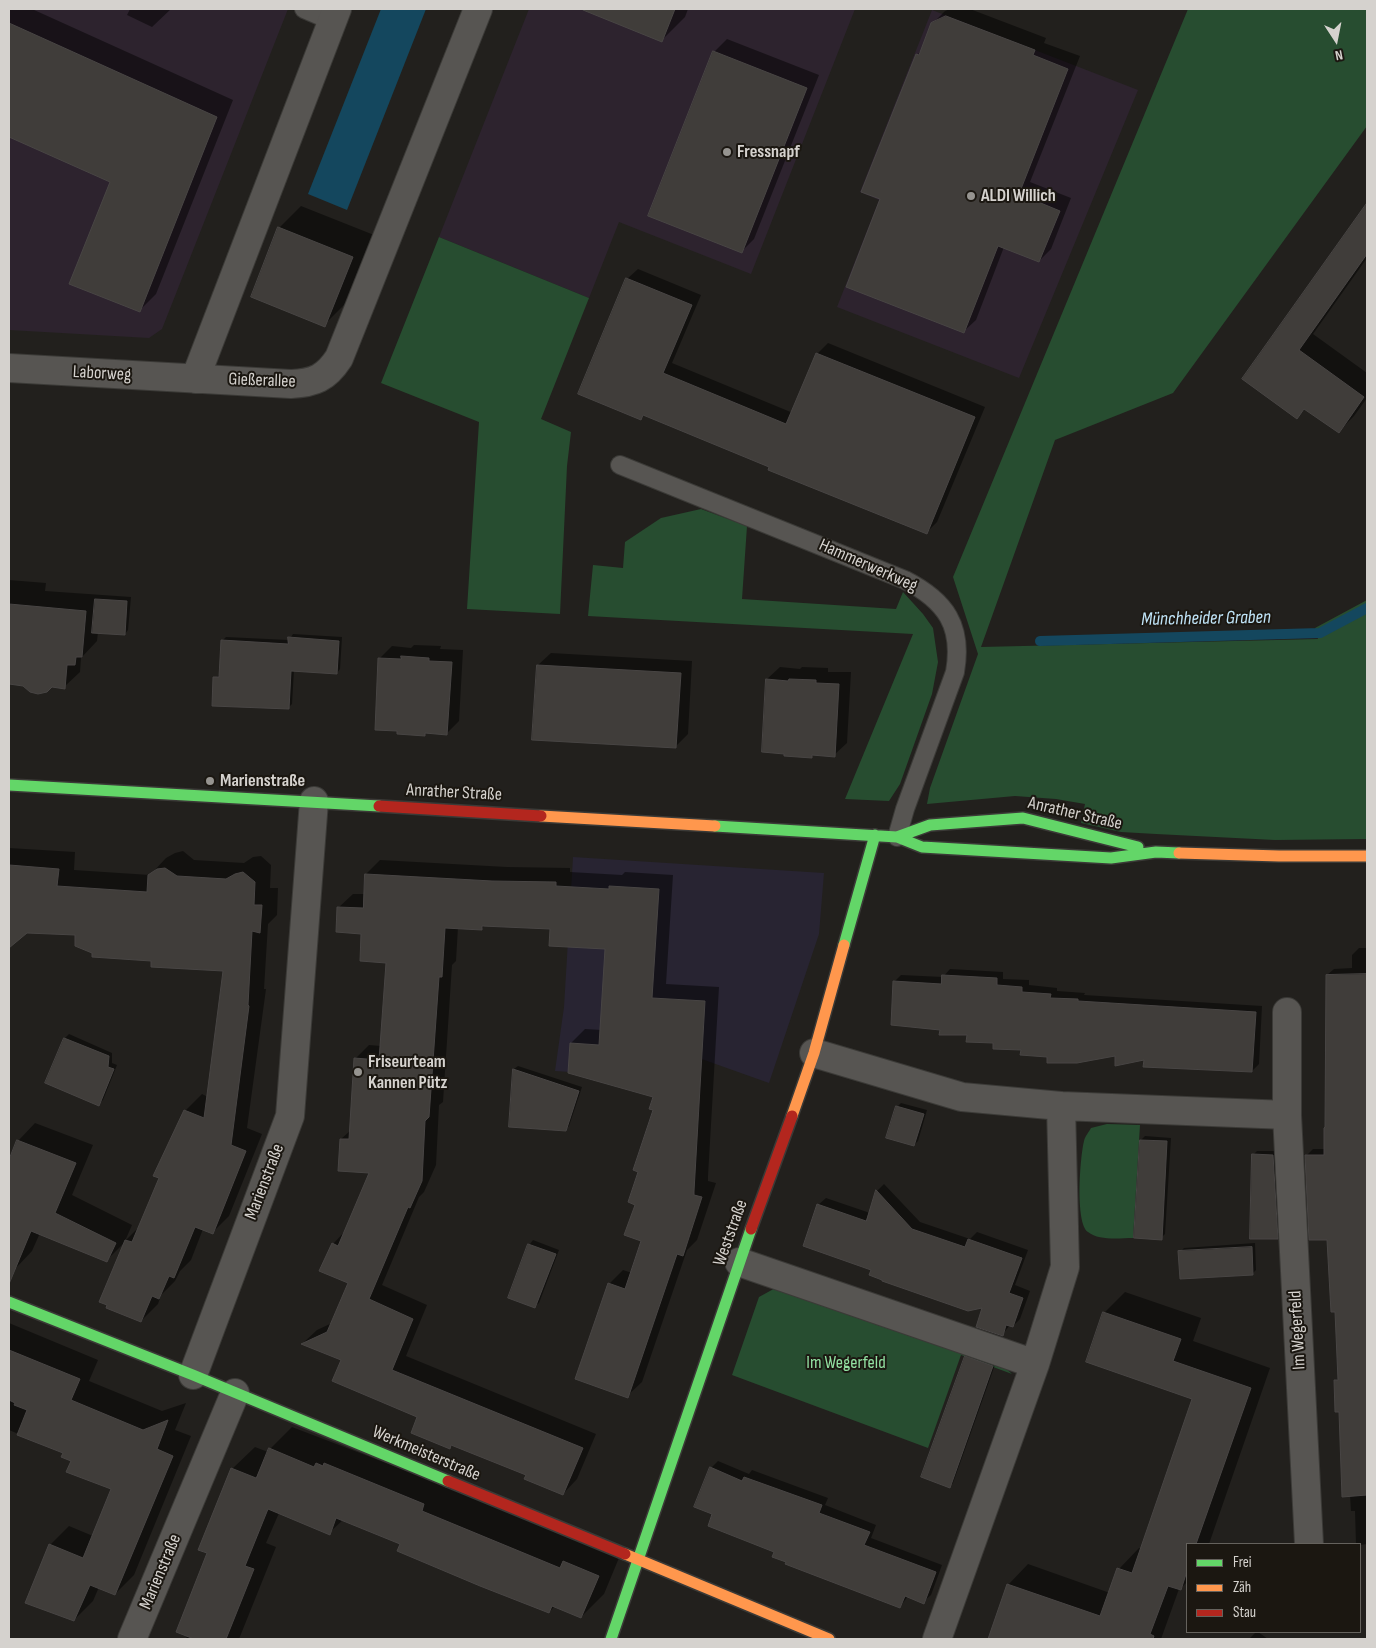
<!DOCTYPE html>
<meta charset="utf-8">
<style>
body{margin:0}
#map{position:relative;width:1376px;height:1648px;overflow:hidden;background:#22201d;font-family:"Sofia Sans Condensed",sans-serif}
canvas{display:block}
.frame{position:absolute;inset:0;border:10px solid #d5d2ce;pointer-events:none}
.legend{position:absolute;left:1186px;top:1543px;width:175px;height:90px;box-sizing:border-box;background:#1b1711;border:1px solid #65625d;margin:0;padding:6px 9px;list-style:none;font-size:15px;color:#d5d2ce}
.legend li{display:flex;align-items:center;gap:10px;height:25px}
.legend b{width:25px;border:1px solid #65625d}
.north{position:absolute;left:1311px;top:15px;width:50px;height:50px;-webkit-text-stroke:4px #1b1711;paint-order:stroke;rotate:169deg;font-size:14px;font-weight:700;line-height:20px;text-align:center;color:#d5d2ce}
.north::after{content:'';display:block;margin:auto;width:18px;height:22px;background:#d5d2ce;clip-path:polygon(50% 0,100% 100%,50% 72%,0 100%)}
</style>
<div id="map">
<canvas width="1376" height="1648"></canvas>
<div class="frame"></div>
<ul class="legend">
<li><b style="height:6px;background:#63d668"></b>Frei</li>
<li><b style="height:6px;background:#ff974d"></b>Zäh</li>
<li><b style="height:6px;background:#b3261e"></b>Stau</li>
</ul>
<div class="north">N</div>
</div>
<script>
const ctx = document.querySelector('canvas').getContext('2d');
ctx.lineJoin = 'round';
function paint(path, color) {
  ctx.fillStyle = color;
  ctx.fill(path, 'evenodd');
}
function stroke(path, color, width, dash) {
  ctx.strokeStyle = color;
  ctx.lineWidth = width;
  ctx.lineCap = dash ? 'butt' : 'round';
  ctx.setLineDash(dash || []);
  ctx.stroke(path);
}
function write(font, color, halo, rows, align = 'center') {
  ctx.font = font + ' "Sofia Sans Condensed",sans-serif';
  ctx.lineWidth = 4;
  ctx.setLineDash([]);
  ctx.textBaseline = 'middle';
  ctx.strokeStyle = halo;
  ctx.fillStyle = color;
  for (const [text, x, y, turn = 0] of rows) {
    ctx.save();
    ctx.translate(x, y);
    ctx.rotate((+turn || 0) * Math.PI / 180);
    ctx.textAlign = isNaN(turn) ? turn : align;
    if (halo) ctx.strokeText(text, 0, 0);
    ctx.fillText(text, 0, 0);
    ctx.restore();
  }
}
paint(new Path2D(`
 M9,9H288L162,329L149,338L9,330Z
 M529,9H855L751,274L619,222L589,298L439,237Z
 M932,10L1138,90L1019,378L837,307L879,200L860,192Z`), '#2d232e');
paint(new Path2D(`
 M573,857L824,873L819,934L769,1083L693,1056L586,1073L555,1071L564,1007Z`), '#282432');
paint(new Path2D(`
 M1188,9H1367V126L1173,393L1055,440L981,647L1318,639L1315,628L1367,600V839L1275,840L1156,834L1121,832L1081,823L1085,804L1056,799L1015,796L927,804L930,788L978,654L953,577Z
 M439,237L589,298L541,419L571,432L567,466L560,614L467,609L479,422L381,383Z
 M701,509L747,526L742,599L896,609L903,592L923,614L933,628L938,662L932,694L900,784L889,801L845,799L913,634L588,616L593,565L623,568L625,542L661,518Z
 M1107,1124L1140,1125L1133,1238C1120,1238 1099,1241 1088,1232C1075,1223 1080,1157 1084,1141C1085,1136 1089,1132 1091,1128Z
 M779,1286L999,1362L1012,1374L961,1355L928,1448L732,1375L759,1297Z`), '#274d30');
paint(new Path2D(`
 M381,9H426L347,210L308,194Z`), '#14475e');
paint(new Path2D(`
 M9,9H32L233,100L156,294L140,310L111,182L9,136Z
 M130,9H171L152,27L127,15Z
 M582,9H688L685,17L662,40Z
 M950,9H970L1046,38L1044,43L1080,56L1030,182L1071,198L1051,249L1039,261L1004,247L976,320L963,332L882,198L917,55L923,49L933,23L945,11Z
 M727,39L819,75L754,239L741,252L714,52Z
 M1367,205V258L1313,334L1367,373V398L1354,416L1339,431L1306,408L1297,417L1244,379Z
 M301,206L374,235L346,303L324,325L279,228Z
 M638,269L701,295L672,363L793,413L817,354L828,343L985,407L937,522L927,532L645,414L641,419L627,279Z
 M9,580L46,583L45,591L131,597L128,630L125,634L98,632L97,641L81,658L80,672L64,687L9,683Z
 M293,634L342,637L340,669L337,673L294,670L292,704L288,708L215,678L221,674L223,640L226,637L289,640Z
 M414,645L441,646L440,649L463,650L459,721L447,733L426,732L424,734L380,658L392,646L411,648Z
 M551,653L692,661L688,734L676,746L538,665Z
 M780,667L800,669L802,667L828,668V672H851L847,743L834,755L814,754L812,756L767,679Z
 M9,848L75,852L74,870L150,875L166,858L175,853L183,851L194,860L244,863L253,857L261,856L271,865L270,888H278L277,915L268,924L264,989H266L247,1128L262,1134L229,1216L212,1233L203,1229L191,1260L180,1271L175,1281L161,1295L158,1304L141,1321L125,1242L106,1261L40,1233L32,1251L15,1269L9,1266V1160H10L18,1141L35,1123L93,1145L72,1195L132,1225L125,1241L140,1226L161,1178L185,1111L202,1094L208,1097L225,969L94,952L76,934L27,931L24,934L9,933Z
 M380,860L507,867L570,868V872L622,875L625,872L673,875L666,984L719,987L708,1176V1181L716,1183L697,1240L687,1250L642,1382L627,1396L609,1284L623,1270L632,1273L643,1240L636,1204L640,1171L655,1110L654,1096L571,1043L585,1029L602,1030L607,947L551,928L486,925L481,929L458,927L456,961L452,965L443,1102L439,1105L436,1165L424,1192L419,1197L382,1285L427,1305L406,1356L596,1434L577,1479L563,1494L527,1474L453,1444L450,1447L419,1416L342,1359L303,1343L317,1330L332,1323L350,1282L333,1244L346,1230L371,1172L341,1139L351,1130L355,1059L369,1045L381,1046L388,962L338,908L353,894H365L366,874Z
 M1359,948H1367V1544L1360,1545L1356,1544L1355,1511H1351L1350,1495L1335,1381L1339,1378L1336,1311L1328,1239L1306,1156L1313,1149H1325L1326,1126L1327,975L1334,969L1352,968V955Z
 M950,969L1003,972V979L1029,980V985L1057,988V991L1085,993L1084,995L1262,1006L1259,1064L1252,1071L1117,1054L1022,1049L968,1034L941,1029L894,982L901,975L943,977Z
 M69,1034L112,1053V1063L117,1065L103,1100L99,1104L65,1038Z
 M518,1066L582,1087L569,1126L565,1130L511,1125L514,1069Z
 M901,1103L927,1110L918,1141L914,1145L897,1107Z
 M1145,1136L1171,1138L1165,1234L1161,1238L1141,1140Z
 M1257,1151H1277L1281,1234L1277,1238L1253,1155Z
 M884,1184L920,1222L970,1239L977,1232L1028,1250L1015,1285L1030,1291L1020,1319L1013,1326L1010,1325L1002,1335L984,1307L873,1269L818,1205L826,1198L870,1213L877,1191Z
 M533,1240L559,1250L539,1303L535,1306L509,1297L530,1244Z
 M1255,1243L1256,1270L1252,1274L1180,1252L1184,1248Z
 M1125,1292L1201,1318L1193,1341L1270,1368L1209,1544H1187V1582L1180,1589H1179L1161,1639H999L990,1636L1008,1585L1028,1564L1110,1593L1119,1569L1139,1548L1142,1549L1194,1398L1104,1313Z
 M9,1323L98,1360L89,1381L162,1411L186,1403L175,1430L191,1436L134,1575L115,1594L99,1587L93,1601L74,1620L50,1545L69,1526L93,1536L113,1489L64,1453L9,1430Z
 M970,1353L996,1362L953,1483L950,1487L966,1357Z
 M292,1427L621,1553L604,1594L581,1617L555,1606L549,1612L401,1543L344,1519L329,1533L279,1513L266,1543L276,1547L239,1639H186L232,1469L255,1447L268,1452L270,1449Z
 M718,1461L749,1474L752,1470L828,1498L825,1505L876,1525L871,1538L942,1565L931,1595L923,1602L908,1596L900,1607L787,1562L776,1551L714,1513L711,1468Z
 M1256,1632H1258L1268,1639H1249Z`), '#0007');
stroke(new Path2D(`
 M1040,641L1320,633L1367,608`), '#14475e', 10);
const building = new Path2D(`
 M583,9H675L662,42L583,10Z
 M946,16L1035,50L1033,55L1068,69L1019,194L1060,211L1039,262L998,246L964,333L846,287L880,199L861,192L916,54L919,55L931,23Z
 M9,23L217,117L140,312L69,284L110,182L9,137Z
 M713,51L807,88L742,253L648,216Z
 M1367,203V254L1299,350L1364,397L1339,433L1304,409L1297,419L1242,379Z
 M278,227L353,257L325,327L251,297Z
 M626,278L692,305L663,373L786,424L816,353L975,417L927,534L768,470L769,467L643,415L641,420L578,394Z
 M95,599L127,601L125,635L92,633Z
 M9,604L86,611L82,657H76L75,665H67L65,689L52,687L47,692L38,694L30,692L23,686L9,684Z
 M288,637L339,641L337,674L291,671L289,709L212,706L213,677H219L221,640L288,644Z
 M401,656L429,658V661L452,662L447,735L425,733V736L397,734V731L375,730L378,658L401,659Z
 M537,665L681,673L676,748L532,740Z
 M766,679L788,681L789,679L816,680V683L839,684L835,757L812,755V758L784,756V754L762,752Z
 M9,865L59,869L57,886L147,892L148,875L157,869L165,868L177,876L226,879L235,874L243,872L255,882L254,905H262L260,933L252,931L248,1005L249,1006L231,1145L246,1151L213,1234L195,1227L174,1278L169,1276L159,1299L152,1296L141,1322L106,1308L107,1305L99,1302L125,1240L132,1242L159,1178L153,1176L184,1110L204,1118L223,971L151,967V961L92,957V953L75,946V935L27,933L9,948Z
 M365,874L492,881L556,882V886L609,889V886L659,889L652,998L705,1001L694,1191V1195L702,1197L683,1256L677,1254L628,1398L575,1379L608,1283L625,1289L641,1241L624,1235L635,1205L628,1202L638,1172L633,1170L653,1110L649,1109L653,1097L568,1073L570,1043L599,1045L605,949L549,946L550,929L482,926V930L445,928L442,977H439L429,1117L425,1121L422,1181L410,1208L408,1207L369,1299L413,1319L392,1370L583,1448L563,1495L524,1479L526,1475L451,1445L450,1449L411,1433L417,1417L332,1381L341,1360L301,1344L327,1332L348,1283L319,1271L332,1243L338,1246L369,1173L338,1171L340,1139H349L354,1058L379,1060L386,963L360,961L361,934L336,932L337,907L363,908Z
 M1367,974V1495L1342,1497L1339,1412H1335L1334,1380H1338L1335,1312H1331L1327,1240H1309L1305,1155H1324V1128L1325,1127L1326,975Z
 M942,975L997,978V985L1022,987V992L1051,994L1050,998L1078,999V1001L1256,1012L1252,1072L1143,1067L1144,1060L1115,1066V1056L1077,1063H1047V1057L1020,1055L1021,1050L993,1049V1043L966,1042L967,1035H939L940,1030L891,1025L893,981L941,984Z
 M64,1038L109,1056L108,1067L114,1069L99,1106L45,1083Z
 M513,1069L579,1091L566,1131L509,1127Z
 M896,1106L924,1114L914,1146L886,1138Z
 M17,1140L76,1163L55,1213L116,1243L107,1262L31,1231L9,1284V1160Z
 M1140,1140L1167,1141L1162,1240L1134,1238Z
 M1252,1154L1273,1155L1278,1239H1250Z
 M876,1190L912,1229L965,1247L968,1239L1022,1258L1009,1293L1023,1298L1013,1327L1006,1325L1003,1336L976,1327L982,1308L968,1311L882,1281V1280L869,1275L871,1270L803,1246L817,1204L866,1221Z
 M528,1244L556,1254L535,1308L508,1298Z
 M1252,1247L1253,1275L1180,1279L1178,1251Z
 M1103,1312L1181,1339L1173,1361L1251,1388L1196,1544H1187V1571L1181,1590L1168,1586L1150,1634L1154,1636L1153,1639H988L1007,1584L1100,1616L1117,1568L1132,1573L1192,1399L1086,1362Z
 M9,1350L80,1379L71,1400L143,1430L168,1420L157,1449L173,1456L115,1595L90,1585L74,1621L25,1603L49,1544L83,1558L111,1489L66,1472L71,1461L61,1457L63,1453L17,1435L27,1410L14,1405L15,1403L9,1400Z
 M965,1356L993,1366L950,1488L921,1477Z
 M269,1448L314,1467L316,1463L323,1466L324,1463L424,1504L422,1511L560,1568L563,1561L599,1576L581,1618L552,1606L549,1613L480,1586L397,1551L400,1544L336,1518L330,1535L268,1509L245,1566L254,1569L226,1639H194L176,1632L207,1553L198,1550L231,1468L256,1478Z
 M710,1467L742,1481L744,1477L822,1505L819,1513L870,1532L864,1545L936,1572L924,1604L905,1596L900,1608L785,1564L786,1562L772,1557L774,1552L708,1526L712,1514L694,1507Z`);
paint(building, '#403d3a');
stroke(building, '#484544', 1);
const lane = new Path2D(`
 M304,9L332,21
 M620,465L905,580C946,601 963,626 955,672L905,809L897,837`);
const street = new Path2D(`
 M9,368L291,384C314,383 326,378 339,358L478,9
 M195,379L337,9
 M1287,1012V1115
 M814,1053L962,1097L1061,1106L1065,1267L1035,1364L937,1639
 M1061,1106L1287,1115L1309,1544
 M739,1262L1035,1364
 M193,1375L290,1116L314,801
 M132,1639L235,1393`);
const fast = new Path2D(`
 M9,785L379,806
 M715,826L897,837L922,847L1111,858L1156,852L1179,853
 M897,837L930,825L1023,818L1138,847
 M844,945L875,835
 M9,1302L193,1375L448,1481
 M611,1639L751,1229`);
const slow = new Path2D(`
 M541,816L715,826
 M1179,853L1279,856H1367
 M792,1116L814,1053L844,945
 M625,1554L829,1639`);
const jam = new Path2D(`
 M379,806L541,816
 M751,1229L792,1116
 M448,1481L625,1554`);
stroke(lane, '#3b3a37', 20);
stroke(street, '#3b3a37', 30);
stroke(fast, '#3b3a37', 14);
stroke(slow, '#3b3a37', 14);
stroke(jam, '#3b3a37', 14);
stroke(lane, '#575552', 18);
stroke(street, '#575552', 28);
stroke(fast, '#63d668', 11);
stroke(slow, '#ff974d', 11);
stroke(jam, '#b3261e', 11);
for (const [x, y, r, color] of [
 [727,152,5,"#969490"],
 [971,196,5,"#969490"],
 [210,781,5,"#969490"],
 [358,1072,5,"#969490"]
]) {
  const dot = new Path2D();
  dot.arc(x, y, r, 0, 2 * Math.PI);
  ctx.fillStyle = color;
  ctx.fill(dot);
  stroke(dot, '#1b1711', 2);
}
write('bold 18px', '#d5d2ce', '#1b1711', [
 ["Fressnapf",737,152],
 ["ALDI Willich",981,196],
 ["Marienstraße",220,781],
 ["Friseurteam",368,1062],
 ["Kannen Pütz",368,1083]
], 'left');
write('18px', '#d5d2ce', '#1b1711', [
 ["Laborweg",102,374,3],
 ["Gießerallee",262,381,2],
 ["Hammerwerkweg",868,566,24],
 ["Anrather Straße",454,793,3],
 ["Anrather Straße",1075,814,13],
 ["Marienstraße",265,1182,-69],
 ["Weststraße",731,1233,-70],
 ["Im Wegerfeld",1298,1330,-93],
 ["Werkmeisterstraße",426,1454,23],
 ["Marienstraße",161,1572,-67]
]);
write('18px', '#92e1a2', '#1b1711', [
 ["Im Wegerfeld",846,1363]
]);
write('italic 19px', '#c0e4f8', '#1b1711', [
 ["Münchheider Graben",1206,619,-1]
]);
</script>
